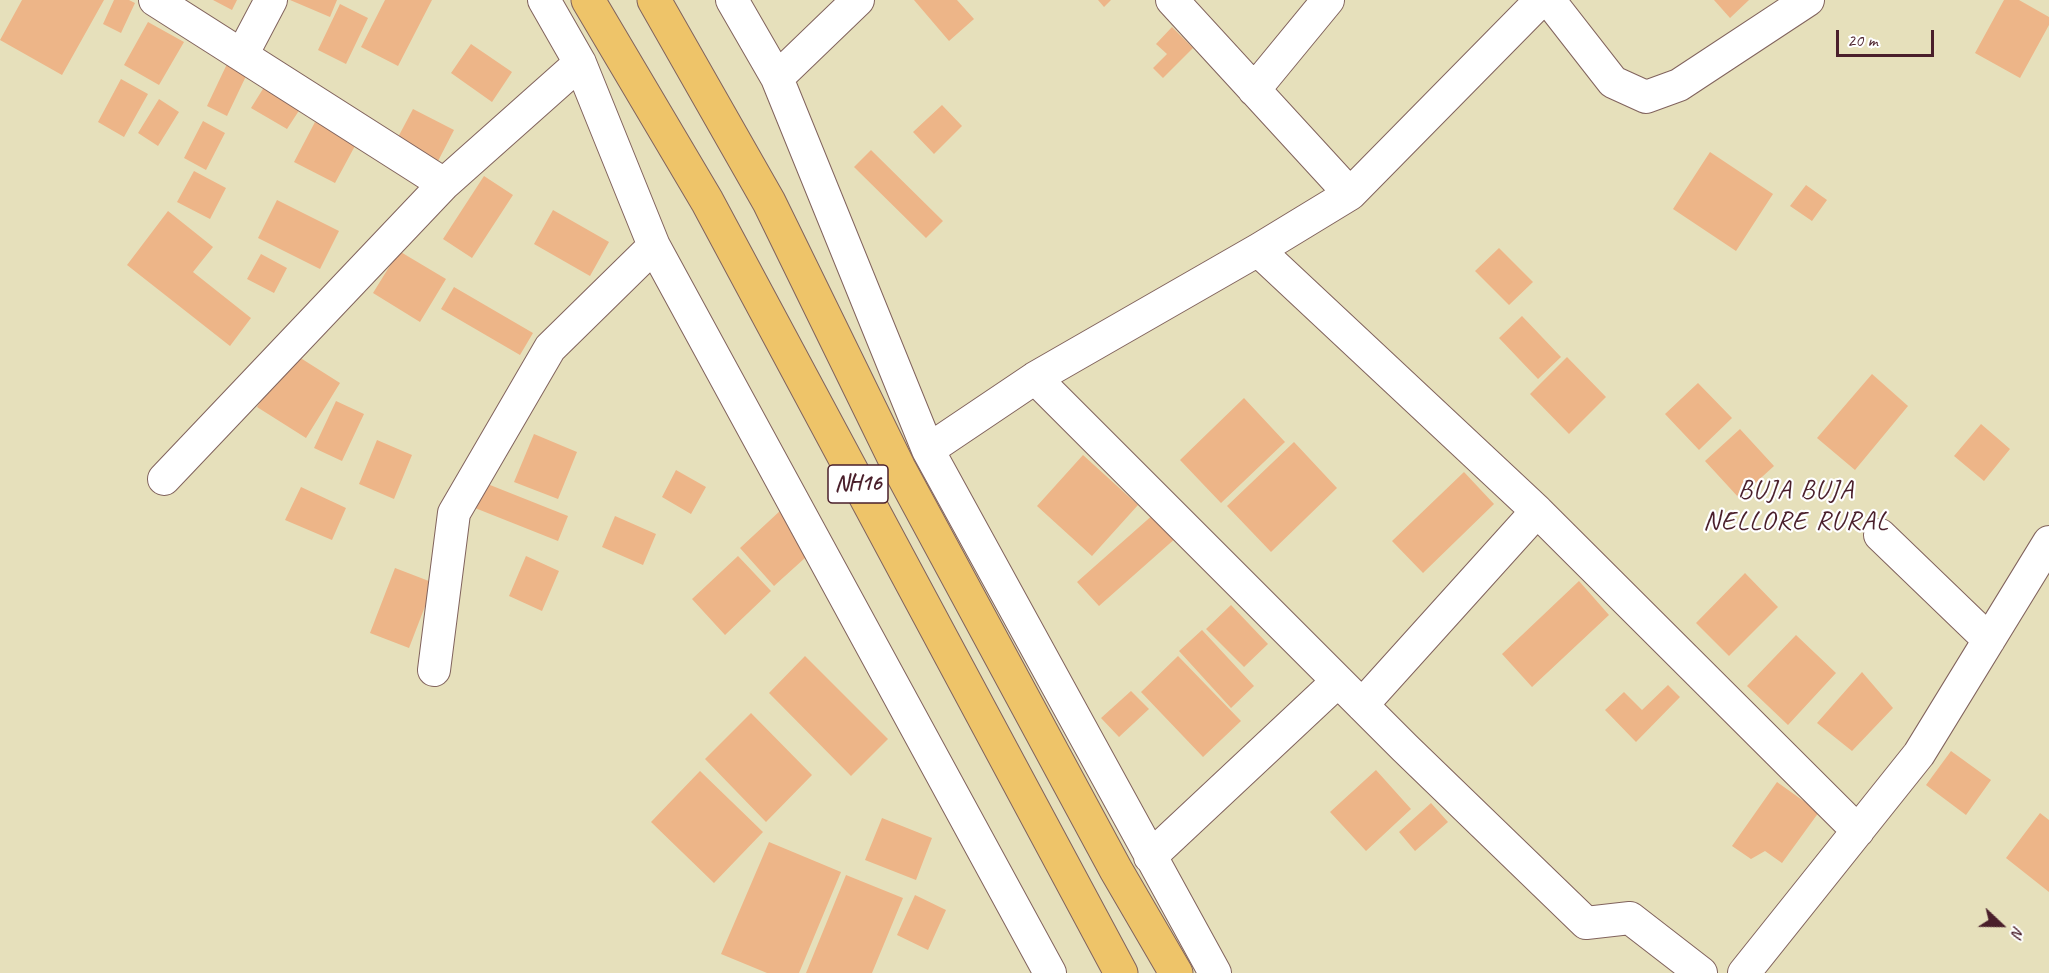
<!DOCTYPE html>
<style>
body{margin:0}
#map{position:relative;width:2049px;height:973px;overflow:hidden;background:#e6e0bb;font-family:Caveat,sans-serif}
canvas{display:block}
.north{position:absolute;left:1971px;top:895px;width:60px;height:60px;-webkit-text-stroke:4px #fff;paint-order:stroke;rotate:112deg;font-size:16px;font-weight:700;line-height:24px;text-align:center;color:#4a1f2b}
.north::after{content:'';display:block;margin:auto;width:21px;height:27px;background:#4a1f2b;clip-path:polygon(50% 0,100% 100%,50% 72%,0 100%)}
.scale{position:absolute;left:1836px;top:30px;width:98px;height:27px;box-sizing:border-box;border:3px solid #4a1f2b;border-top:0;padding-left:8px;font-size:18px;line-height:21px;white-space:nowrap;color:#4a1f2b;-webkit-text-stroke:4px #fff;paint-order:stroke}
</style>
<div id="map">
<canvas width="2049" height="973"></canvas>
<div class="north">N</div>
<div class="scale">20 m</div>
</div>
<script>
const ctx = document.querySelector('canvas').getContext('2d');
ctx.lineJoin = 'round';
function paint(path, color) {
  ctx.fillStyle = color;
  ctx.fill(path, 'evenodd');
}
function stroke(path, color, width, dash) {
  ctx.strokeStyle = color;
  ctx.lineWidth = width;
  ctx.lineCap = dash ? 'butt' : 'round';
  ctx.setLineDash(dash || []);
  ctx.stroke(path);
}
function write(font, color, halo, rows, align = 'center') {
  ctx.font = font + ' Caveat,sans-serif';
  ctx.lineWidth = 4.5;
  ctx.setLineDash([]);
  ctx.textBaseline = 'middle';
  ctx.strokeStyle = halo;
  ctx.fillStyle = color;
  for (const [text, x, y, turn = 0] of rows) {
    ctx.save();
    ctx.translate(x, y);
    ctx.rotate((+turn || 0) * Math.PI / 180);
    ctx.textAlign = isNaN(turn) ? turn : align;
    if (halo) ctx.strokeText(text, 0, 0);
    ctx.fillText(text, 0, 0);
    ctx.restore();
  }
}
paint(new Path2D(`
 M22,0H104L62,75L0,40Z
 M114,0H129L135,3L121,33L103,24Z
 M213,0H237L232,10Z
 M290,0H337L330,17Z
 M385,0H432L398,66L361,47Z
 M914,0H957L974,19L949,41Z
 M1098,0H1111L1104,7Z
 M1714,0H1749L1730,18Z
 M2004,0H2019L2049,17V25L2020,78L1975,53Z
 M340,4L368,18L346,64L318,50Z
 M148,22L184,42L159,85L124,65Z
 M1172,27L1193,48L1163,78L1153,68L1167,54L1156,44Z
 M471,44L512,72L492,102L451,73Z
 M227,64L247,74L227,116L207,106Z
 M121,79L148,94L124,137L98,122Z
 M266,84L302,106L287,129L251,108Z
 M159,99L179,112L158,146L138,133Z
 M942,105L962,126L934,154L913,132Z
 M413,109L454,130L437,163L396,141Z
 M203,121L225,133L206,170L184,158Z
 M315,122L356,144L335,183L294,162Z
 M871,150L943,221L926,238L854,167Z
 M1710,152L1773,194L1736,251L1673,209Z
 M194,171L226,188L210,219L177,202Z
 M484,176L513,195L472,258L443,239Z
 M1806,185L1827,200L1812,221L1790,206Z
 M277,200L339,231L320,269L258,238Z
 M553,210L609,242L590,276L534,244Z
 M168,211L213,247L193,272L251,318L230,346L127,265Z
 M1499,248L1533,282L1509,305L1475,271Z
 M399,251L446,279L420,322L373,293Z
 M261,254L287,268L274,293L247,279Z
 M454,287L533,333L520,355L441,309Z
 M1522,316L1561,357L1538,379L1499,338Z
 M291,352L340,383L306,438L257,407Z
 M1567,357L1606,397L1569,434L1530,394Z
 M1872,374L1908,406L1855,470L1817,438Z
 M1698,383L1732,418L1699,450L1665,414Z
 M1244,398L1285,442L1221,503L1180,460Z
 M336,401L364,414L342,461L314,448Z
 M1981,424L2010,449L1984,481L1954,456Z
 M1740,429L1774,466L1739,498L1705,461Z
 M534,434L577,452L558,499L514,482Z
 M377,440L412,455L394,499L359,484Z
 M1294,442L1337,488L1271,552L1227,506Z
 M1083,455L1138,505L1092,556L1037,506Z
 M676,470L706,487L691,514L662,497Z
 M1464,472L1494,504L1423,573L1392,541Z
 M485,483L568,516L558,541L475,508Z
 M301,487L346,508L332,540L285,520Z
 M781,510L816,548L774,586L740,548Z
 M1155,513L1177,537L1099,606L1077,582Z
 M615,516L656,534L643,565L602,547Z
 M526,556L559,571L542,611L509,596Z
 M738,556L771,591L725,635L692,599Z
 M395,568L434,583L409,648L370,633Z
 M1745,573L1778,607L1729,656L1696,623Z
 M1579,581L1609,615L1532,687L1502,654Z
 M1231,605L1268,644L1244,667L1206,629Z
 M1202,630L1254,686L1231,708L1179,651Z
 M1796,635L1836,673L1788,725L1747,686Z
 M805,656L888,739L851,776L769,693Z
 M1178,656L1241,721L1203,757L1141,692Z
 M1862,672L1893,708L1852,751L1817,723Z
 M1668,685L1680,697L1636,742L1605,710L1624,692L1642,710Z
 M1131,691L1149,709L1119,737L1101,718Z
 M751,713L812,775L766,822L705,759Z
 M1951,751L1991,780L1966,815L1926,785Z
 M1376,770L1411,809L1366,851L1330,812Z
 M700,771L763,832L714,883L651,822Z
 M1777,782L1819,812L1782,863L1765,851L1751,859L1732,846Z
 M1431,803L1448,822L1415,851L1399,832Z
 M2040,813L2049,820V892L2006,858Z
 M882,818L932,838L916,880L865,860Z
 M769,842L841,872L799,973H767L721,954Z
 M846,875L903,898L872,973H806Z
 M915,895L946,910L928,950L897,935Z`), '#edb588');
const minor = new Path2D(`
 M155,0L444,184L580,63
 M544,0L580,63L654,246L1050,973
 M732,0L777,78L928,450L1215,973
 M1172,0L1350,194L1541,0
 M1549,0L1613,82L1646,97L1679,85L1808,0
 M242,55L271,0
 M777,78L858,0
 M1254,90L1328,0
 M1258,250L1537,511L1858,831
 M1035,378L1405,748L1586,923L1630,918L1701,973
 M928,450L1035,378L1258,250L1350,194
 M164,479L444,184
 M1880,535L1989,640
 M434,670L454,513L550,348L654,246
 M1362,705L1537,511
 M1150,857L1338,681
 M1744,973L1919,754L2049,542`);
const highway = new Path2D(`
 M588,0L707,201L1121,973
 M654,0L769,202L899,468L1116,870L1176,973`);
stroke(minor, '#81635d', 34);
stroke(highway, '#81635d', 35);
stroke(minor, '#fff', 32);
stroke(highway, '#eec469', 33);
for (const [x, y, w] of [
 [858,484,60]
]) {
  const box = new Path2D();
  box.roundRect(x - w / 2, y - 19, w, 38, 4.5);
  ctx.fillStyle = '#fff';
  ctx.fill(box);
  stroke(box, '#4a1f2b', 1.5);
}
write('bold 22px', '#4a1f2b', null, [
 ["NH16",858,484]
]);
ctx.letterSpacing = '1.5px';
write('27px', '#4a1f2b', '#fff', [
 ["BUJA BUJA",1796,491],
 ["NELLORE RURAL",1796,522]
]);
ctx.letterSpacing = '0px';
</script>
